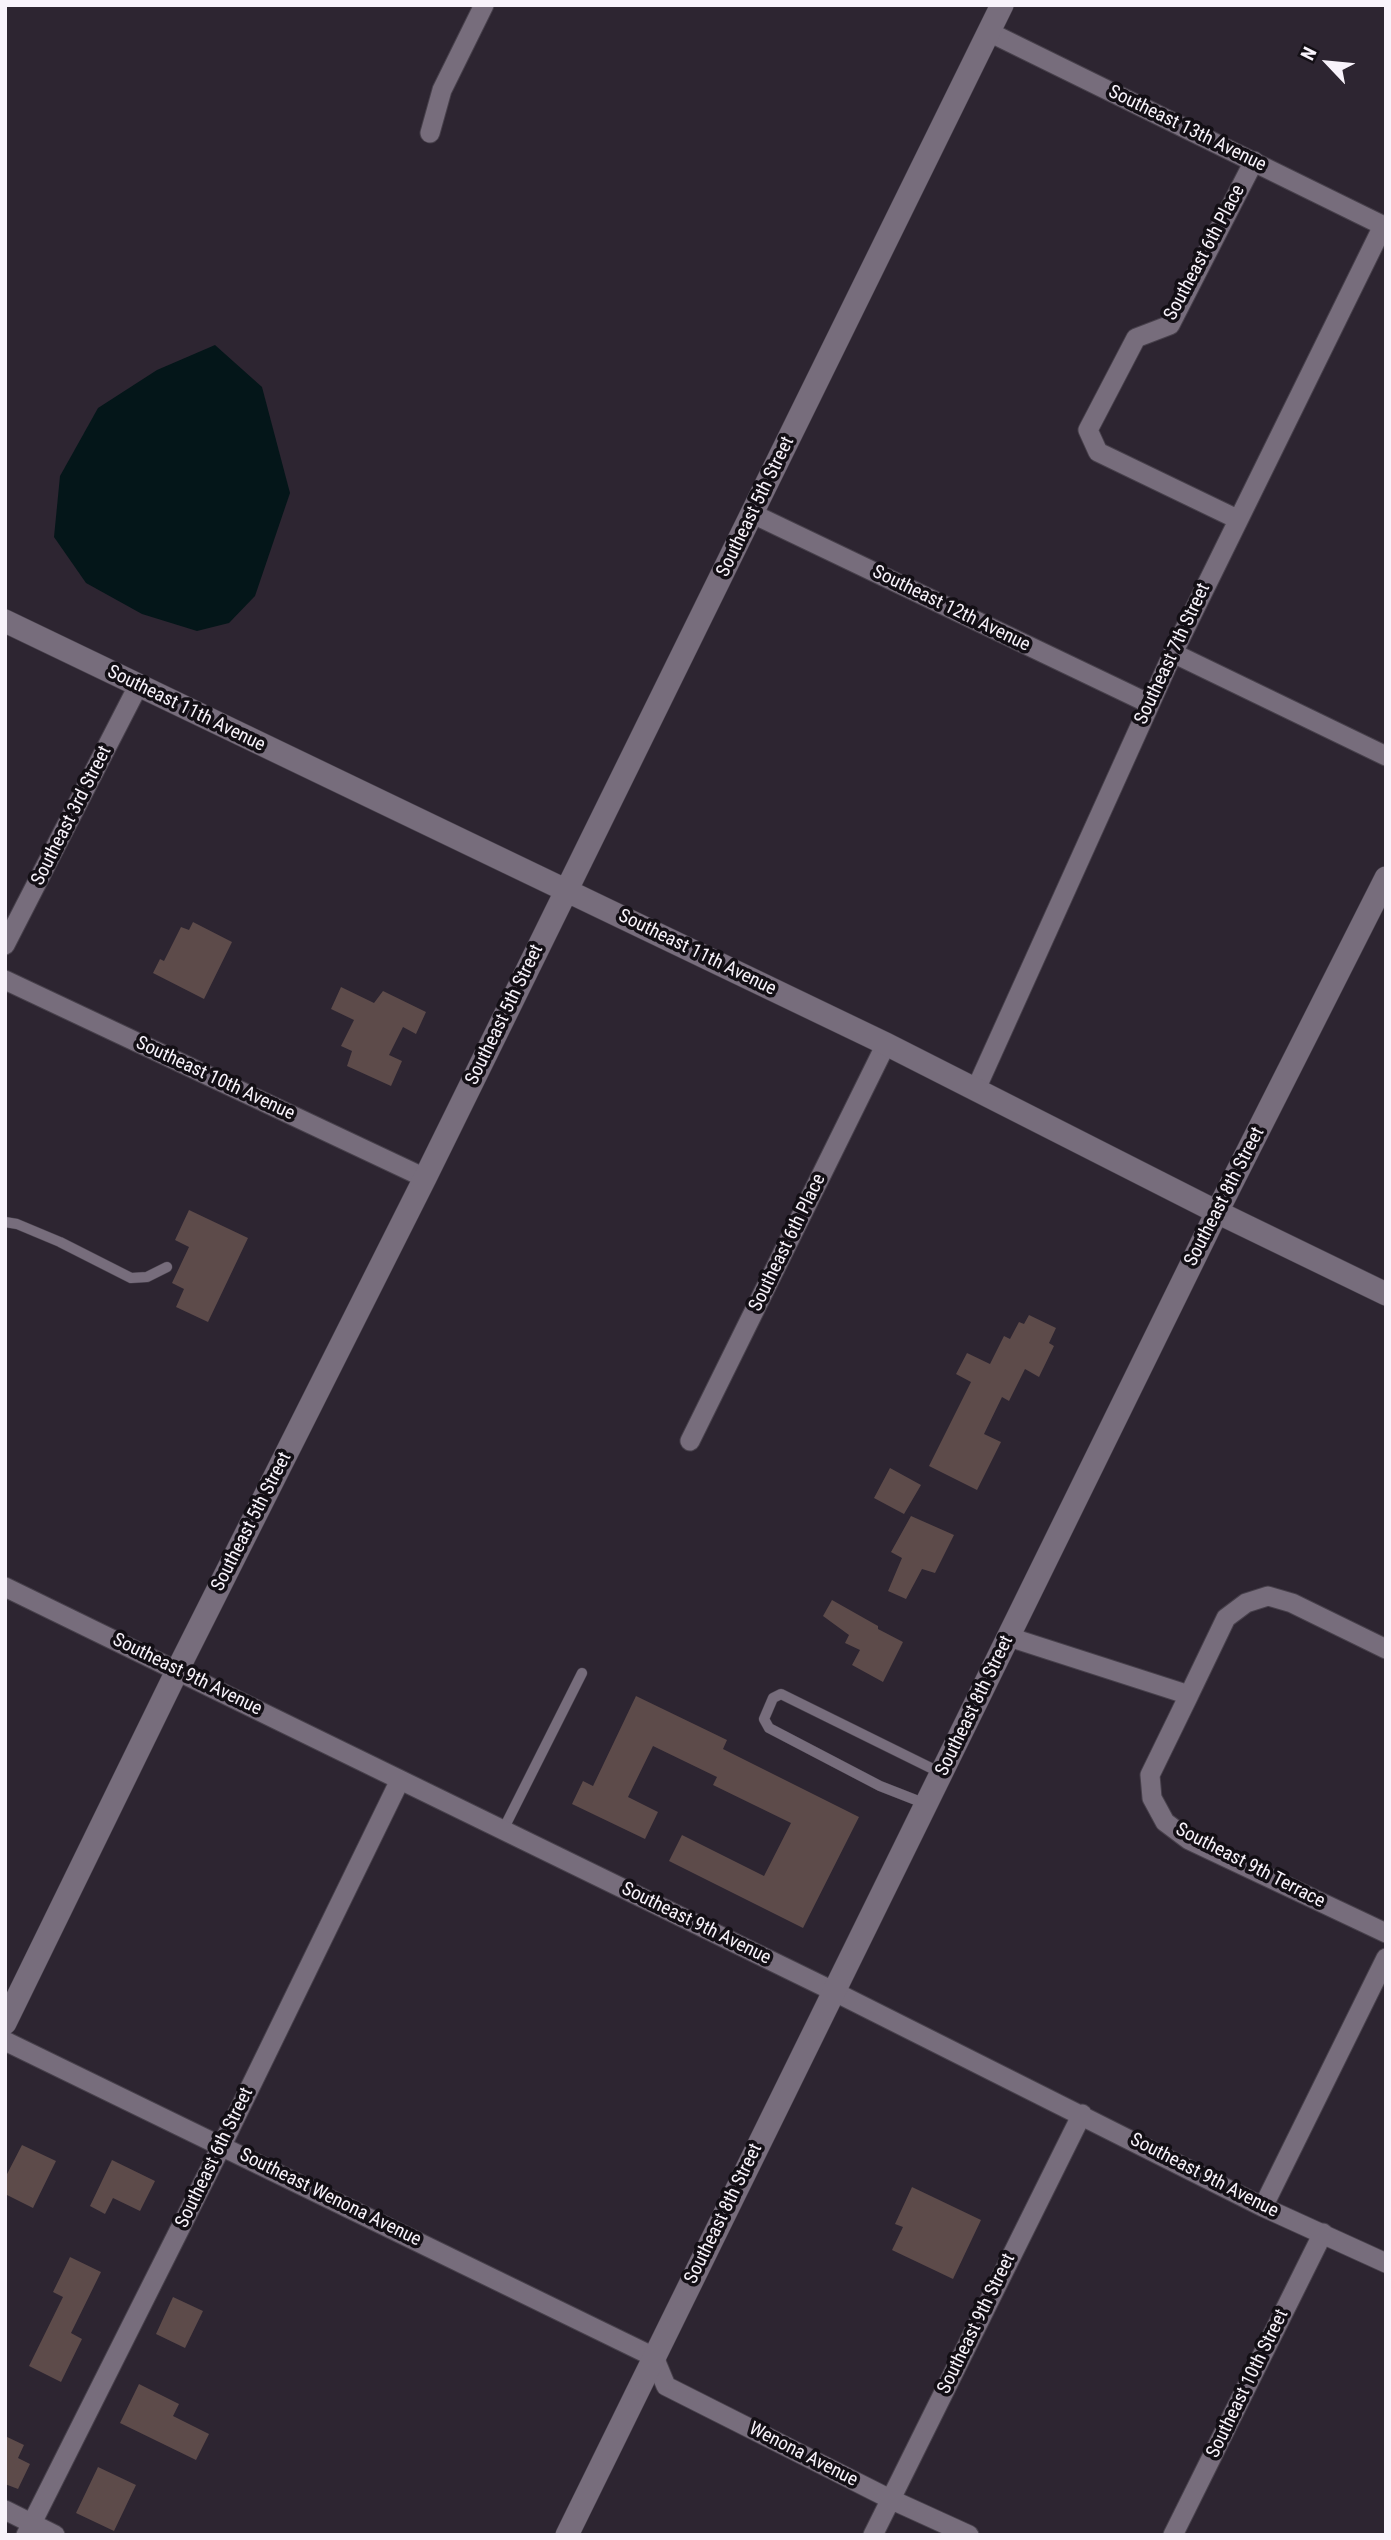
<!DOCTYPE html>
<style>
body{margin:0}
#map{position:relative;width:1391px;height:2540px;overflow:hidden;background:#2d2531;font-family:"Roboto Condensed",sans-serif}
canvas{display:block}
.frame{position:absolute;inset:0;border:7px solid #f8f3fb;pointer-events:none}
.north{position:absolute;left:1293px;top:28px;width:70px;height:70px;-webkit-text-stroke:5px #130f15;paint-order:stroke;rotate:296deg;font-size:19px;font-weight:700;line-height:28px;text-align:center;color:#f8f3fb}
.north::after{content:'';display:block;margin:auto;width:24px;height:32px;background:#f8f3fb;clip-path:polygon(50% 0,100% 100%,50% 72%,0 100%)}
</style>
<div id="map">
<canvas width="1391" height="2540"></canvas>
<div class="frame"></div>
<div class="north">N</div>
</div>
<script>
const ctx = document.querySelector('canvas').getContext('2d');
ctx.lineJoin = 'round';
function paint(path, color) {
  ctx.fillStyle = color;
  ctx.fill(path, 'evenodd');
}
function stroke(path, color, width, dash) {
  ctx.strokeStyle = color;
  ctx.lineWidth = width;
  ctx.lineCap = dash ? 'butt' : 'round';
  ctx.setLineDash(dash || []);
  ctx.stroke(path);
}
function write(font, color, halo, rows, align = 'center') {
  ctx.font = font + ' "Roboto Condensed",sans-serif';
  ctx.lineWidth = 7;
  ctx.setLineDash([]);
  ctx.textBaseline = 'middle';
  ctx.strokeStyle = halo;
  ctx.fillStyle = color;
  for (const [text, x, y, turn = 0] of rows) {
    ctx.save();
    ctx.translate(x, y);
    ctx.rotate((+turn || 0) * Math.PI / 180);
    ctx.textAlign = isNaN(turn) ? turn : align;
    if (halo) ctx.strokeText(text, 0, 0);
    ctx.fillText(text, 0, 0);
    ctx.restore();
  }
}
paint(new Path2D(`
 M215,345L262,387L290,493L255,596L229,623L197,631L142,614L86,583L54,537L60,476L98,408L157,370Z`), '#041619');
paint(new Path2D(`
 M193,922L232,942L204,999L153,973L160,959L164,961L181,927L189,930Z
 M341,987L374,1003L383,991L426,1012L416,1034L403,1027L389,1055L402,1061L391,1086L347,1066L352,1051L341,1046L354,1020L331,1009Z
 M189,1210L248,1238L208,1322L176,1307L184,1289L172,1283L189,1247L175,1240Z
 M1029,1315L1056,1328L1049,1343L1054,1346L1039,1377L1025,1369L1009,1401L1002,1397L984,1434L1001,1442L977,1490L929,1466L971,1382L956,1374L967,1353L990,1364L1004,1336L1010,1339L1019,1322L1024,1324Z
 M890,1468L921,1485L904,1514L874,1498Z
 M911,1516L954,1535L935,1573L922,1569L906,1599L888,1591L902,1558L891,1552Z
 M832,1600L878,1626V1629L903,1642L883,1682L852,1665L860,1650L845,1643L849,1635L823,1616Z
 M636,1696L727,1740L723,1749L859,1817L803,1928L669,1861L682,1835L764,1876L791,1823L713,1785L717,1777L653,1746L628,1797L658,1812L645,1839L572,1804L583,1781L593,1786Z
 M22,2145L56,2161L33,2208L5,2194V2178Z
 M112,2160L155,2181L140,2211L113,2198L105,2214L90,2206Z
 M912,2187L981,2220L953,2279L892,2250L903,2227L895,2224Z
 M70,2257L101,2272L71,2333L82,2339L61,2382L29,2366L63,2297L53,2292Z
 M173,2297L203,2311L185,2348L156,2334Z
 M139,2384L179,2404L173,2416L209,2434L196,2460L120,2423Z
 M5,2436L24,2445L18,2458L30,2464L18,2489L5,2484Z
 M98,2467L136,2485L114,2531L76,2513Z`), '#5d4b4a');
const service = new Path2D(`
 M5,1222L17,1224L60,1242L131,1278L147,1277L167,1267
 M926,1804L880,1786L769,1728L764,1719L773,1698L781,1694L941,1773
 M503,1830L582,1673`);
const minor = new Path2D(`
 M989,32L1386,227
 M430,133L442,90L484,5
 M753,514L1150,704
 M1237,519L1098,452L1088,430L1136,338L1170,325L1254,161
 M1173,653L1386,756
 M5,945L138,686
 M5,980L425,1178
 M976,1089L1173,653L1383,226
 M690,1441L886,1044
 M5,1587L833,1991L1263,2207L1386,2263
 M1009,1637L1189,1695L1226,1618L1246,1603L1268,1596L1292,1603L1386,1649
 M1189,1695L1150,1775L1152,1798L1165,1822L1189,1840L1386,1933
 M5,2041L654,2357L666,2386L890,2499L969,2535
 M1263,2207L1386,1958
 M5,2510L55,2535
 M26,2535L222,2145L400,1780
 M873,2535L1082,2114
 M1173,2535L1323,2233`);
const tertiary = new Path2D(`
 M5,621L886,1044L1217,1212L1386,1294
 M5,2023L177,1671L425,1178L1002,5
 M567,2535L1217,1212L1386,878`);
stroke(service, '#47404b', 11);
stroke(minor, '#47404b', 21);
stroke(tertiary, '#47404b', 24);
stroke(service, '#776d7c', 10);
stroke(minor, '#776d7c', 19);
stroke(tertiary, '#776d7c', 23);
write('19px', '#f8f3fb', '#130f15', [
 ["Southeast 13th Avenue",1187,129,26],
 ["Southeast 6th Place",1205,253,-62],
 ["Southeast 5th Street",756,507,-64],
 ["Southeast 12th Avenue",951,609,26],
 ["Southeast 7th Street",1173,654,-65],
 ["Southeast 11th Avenue",186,709,26],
 ["Southeast 3rd Street",72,816,-63],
 ["Southeast 11th Avenue",697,953,26],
 ["Southeast 5th Street",505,1015,-64],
 ["Southeast 10th Avenue",215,1079,25],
 ["Southeast 8th Street",1225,1197,-63],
 ["Southeast 6th Place",788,1243,-64],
 ["Southeast 5th Street",252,1522,-63],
 ["Southeast 9th Avenue",187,1675,26],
 ["Southeast 8th Street",975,1706,-64],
 ["Southeast 9th Terrace",1250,1866,27],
 ["Southeast 9th Avenue",696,1924,26],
 ["Southeast 6th Street",215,2158,-64],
 ["Southeast 9th Avenue",1204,2176,27],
 ["Southeast Wenona Avenue",330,2198,26],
 ["Southeast 8th Street",724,2214,-64],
 ["Southeast 9th Street",977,2324,-64],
 ["Southeast 10th Street",1248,2384,-64],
 ["Wenona Avenue",803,2455,27]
]);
</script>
